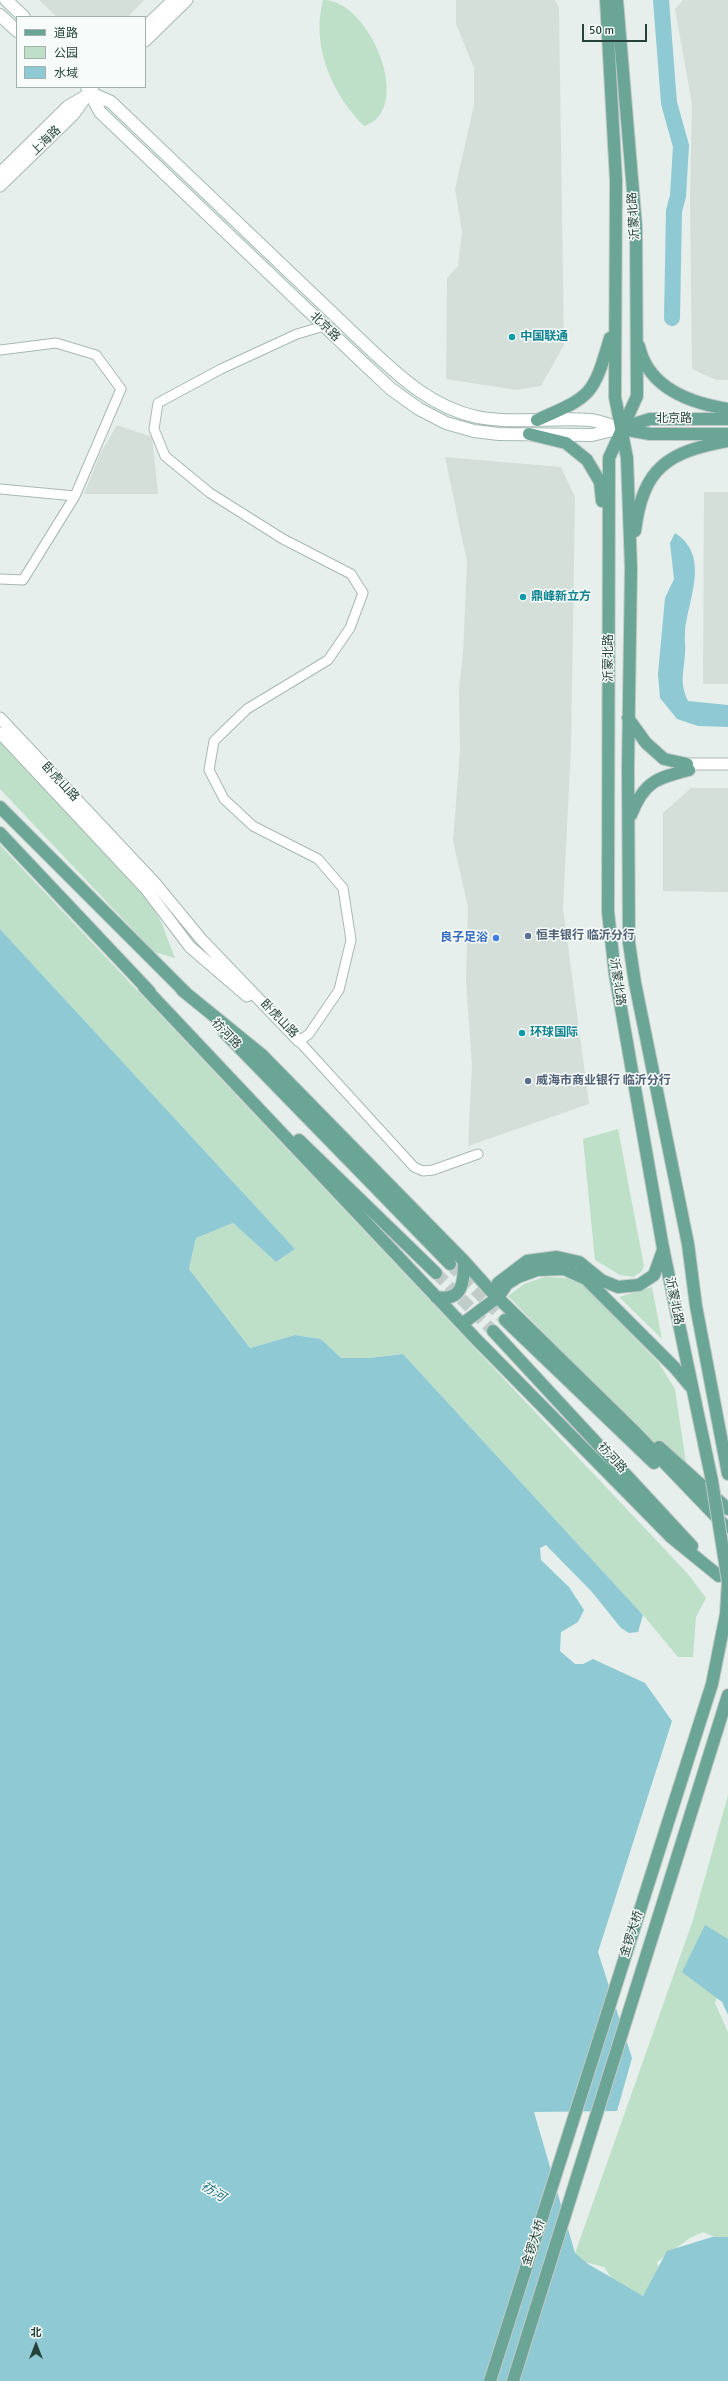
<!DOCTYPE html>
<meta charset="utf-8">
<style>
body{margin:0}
#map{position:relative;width:728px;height:2381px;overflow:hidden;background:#e6efeb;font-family:Signika,"Noto Sans SC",sans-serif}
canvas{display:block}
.legend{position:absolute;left:16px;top:16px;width:130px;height:72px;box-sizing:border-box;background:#f7fbf9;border:1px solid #a3b1ad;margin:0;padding:5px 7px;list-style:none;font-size:12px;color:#24423a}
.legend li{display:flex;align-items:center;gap:8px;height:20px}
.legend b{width:20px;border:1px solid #a3b1ad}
.north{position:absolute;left:16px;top:2325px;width:40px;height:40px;-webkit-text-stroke:3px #f7fbf9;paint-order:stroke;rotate:0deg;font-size:11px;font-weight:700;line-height:16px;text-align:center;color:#24423a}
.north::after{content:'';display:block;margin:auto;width:14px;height:18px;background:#24423a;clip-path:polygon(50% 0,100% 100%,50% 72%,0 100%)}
.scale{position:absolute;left:582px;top:24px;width:65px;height:18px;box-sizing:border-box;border:2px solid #24423a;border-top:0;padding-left:5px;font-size:12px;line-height:14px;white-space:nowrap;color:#24423a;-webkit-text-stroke:3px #f7fbf9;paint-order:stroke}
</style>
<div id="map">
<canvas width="728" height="2381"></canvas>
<ul class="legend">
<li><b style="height:5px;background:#6aa596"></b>道路</li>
<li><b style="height:11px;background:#bfe0c8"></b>公园</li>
<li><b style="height:11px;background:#8ec9d4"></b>水域</li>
</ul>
<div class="north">北</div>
<div class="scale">50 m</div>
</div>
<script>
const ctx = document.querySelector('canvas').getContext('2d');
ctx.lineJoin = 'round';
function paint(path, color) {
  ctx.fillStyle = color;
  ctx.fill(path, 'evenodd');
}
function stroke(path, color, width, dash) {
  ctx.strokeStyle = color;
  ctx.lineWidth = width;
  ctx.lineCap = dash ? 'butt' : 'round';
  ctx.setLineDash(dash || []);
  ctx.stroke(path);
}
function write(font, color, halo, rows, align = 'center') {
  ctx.font = font + ' Signika,"Noto Sans SC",sans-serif';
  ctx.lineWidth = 3;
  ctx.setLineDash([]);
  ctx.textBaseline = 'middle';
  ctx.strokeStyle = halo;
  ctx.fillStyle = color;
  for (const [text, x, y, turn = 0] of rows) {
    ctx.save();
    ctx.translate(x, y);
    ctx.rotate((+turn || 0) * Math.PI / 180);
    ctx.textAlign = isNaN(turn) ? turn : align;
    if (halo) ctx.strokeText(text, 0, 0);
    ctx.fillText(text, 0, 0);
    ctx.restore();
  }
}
paint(new Path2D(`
 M39,0H144L128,17H57Z
 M456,0H555L559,8L564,345L541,386L516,390L446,379L447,278L458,266L462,231L455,189L474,105V68L456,24Z
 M683,0H728V380H716L692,369L690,198L692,104L675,9Z
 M117,425L152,437L158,494H84L100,454Z
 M445,457L561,467L575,497L571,748L563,908L589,1104L468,1146L472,1065L466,980L468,907L453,841L460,751L459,688L463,653L467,562Z
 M704,492H728V684H703Z
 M691,788H728V892L663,891V813Z`), '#d4dfda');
paint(new Path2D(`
 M323,0C371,0 415,111 364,126C331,93 311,45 323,0Z
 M0,741L150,901L162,924L175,958L154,952L0,789Z
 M0,845L688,1574L706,1598L696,1617L693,1657H678L643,1615L403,1354L369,1358H341L321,1339L295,1335L250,1348L189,1269L196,1238L233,1223L276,1262L295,1249L0,929Z
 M618,1129L644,1266L641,1272L633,1277L620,1275L595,1260L583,1139Z
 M544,1277L568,1278L584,1285L659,1363L675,1389L689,1483L508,1296L524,1284Z
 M652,1287L662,1339L619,1297Z
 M728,1795V1967L715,2003L728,2032V2243L703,2232L690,2238L657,2262L661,2276V2289L636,2297L618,2288L604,2267L573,2259L693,1920Z`), '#bfe0c8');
paint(new Path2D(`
 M675,533C711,556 688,599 685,632C684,639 686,646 685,653C684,674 679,681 688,701L728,705V727L698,726L677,719L660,698L658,674L665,598L674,579L670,543Z
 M0,929L295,1249L276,1262L233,1223L196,1238L189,1269L250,1348L295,1335L321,1339L341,1358H369L403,1354L643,1615L638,1632L629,1633L621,1628L592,1592L546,1545L540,1548L541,1560L569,1587L584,1610L578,1622L561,1632L560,1651L575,1664H583L593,1659L645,1683L672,1721L598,1952L632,2058L617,2111L534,2112L575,2253L588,2264L643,2296L667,2251L712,2237H728V2381H0Z
 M705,1925L728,1939V2015L722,2002L682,1972Z`), '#8ec9d4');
stroke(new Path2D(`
 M661,0L669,103L681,146L678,196L674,211L672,318`), '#8ec9d4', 16);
stroke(new Path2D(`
 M450,1264L505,1320
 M436,1273L493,1331`), '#bfccc8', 12, [12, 6]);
const minor = new Path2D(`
 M324,326L297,334L221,369L158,403L154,429L165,456L210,493L283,539L351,574L363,593L350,628L328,660L247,709L214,741L209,770L224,799L253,826L318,859L343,888L351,940L339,990L309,1034L299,1041L414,1167L423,1171L433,1170L478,1154
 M0,350L56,343L96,355L121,389L75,496L23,580L0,579
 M0,489L75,496`);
const tertiary = new Path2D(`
 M145,27L173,0
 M145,41L187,0
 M0,173L68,106L85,96
 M0,186L74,114L93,87
 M0,718L154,882L201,939L299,1041
 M0,733L146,889L190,947L247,996
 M687,764H728`);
const secondary = new Path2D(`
 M6,0L24,17
 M0,15L17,31
 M87,87L100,112L360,360L391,389L419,409L446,423L474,431L499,434L592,435L621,428
 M88,92L111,102L370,349C402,379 434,408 477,417C514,424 553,417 590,420C600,421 611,426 620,428`);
const primary = new Path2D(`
 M606,0L616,180L615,397L627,458L631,568L628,767L629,943L635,983L688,1244L696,1306L728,1474
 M617,0L636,227L637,396L609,458L608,912L615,974L663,1248L712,1481
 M639,346C648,388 690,403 728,409
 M537,420C592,396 593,396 610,338
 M621,428L650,419H728
 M622,429L650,434H728
 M529,434L566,443L587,460L600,482L602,501
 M635,531C643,467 668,452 728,441
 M628,718L646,743L664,759L687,764
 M0,807L187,994
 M631,815C644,782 656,778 689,770
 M0,833L150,992
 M144,987L476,1339L671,1537L719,1576
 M182,990L262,1055L464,1261L490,1290L633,1430L726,1527
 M224,1032L450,1264
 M299,1140L436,1273
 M498,1283L527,1261L557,1257L579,1262L601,1280L618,1287L639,1285L654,1275L663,1250
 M436,1297C463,1302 464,1282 464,1261
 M505,1320L654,1463
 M462,1324L498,1297L507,1284L518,1277L537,1270L564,1269L586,1279L675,1368L690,1386
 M493,1331L692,1546
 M659,1447L728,1509
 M513,2381L728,1695`);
stroke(minor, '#a8b8b2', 11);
stroke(tertiary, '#a8b8b2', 13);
stroke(secondary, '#a4bbb3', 14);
stroke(primary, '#c2cac8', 14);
stroke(minor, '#fff', 9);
stroke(tertiary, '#fff', 11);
stroke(secondary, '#fff', 12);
stroke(primary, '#6aa596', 12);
const primaryBridge = new Path2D(`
 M490,2381L712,1684L726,1614L728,1582L712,1481`);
stroke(primaryBridge, '#c2cac8', 14, []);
stroke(primaryBridge, '#6aa596', 12);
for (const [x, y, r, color] of [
 [512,337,4,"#0f9aa8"],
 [523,597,4,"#0f9aa8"],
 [528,936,4,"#5c6f8a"],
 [496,938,4,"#3f7fe0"],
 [522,1033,4,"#0f9aa8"],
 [528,1081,4,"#5c6f8a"]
]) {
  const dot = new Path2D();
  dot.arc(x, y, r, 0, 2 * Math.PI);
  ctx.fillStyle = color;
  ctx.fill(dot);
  stroke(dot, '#f7fbf9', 1.5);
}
write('12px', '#24423a', '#f7fbf9', [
 ["上海路",46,141,-44],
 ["沂蒙北路",634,216,-94],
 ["北京路",325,327,44],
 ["北京路",674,419],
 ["沂蒙北路",609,658,-90],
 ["卧虎山路",60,782,47],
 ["沂蒙北路",617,982,81],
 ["卧虎山路",279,1019,46],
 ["祊河路",226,1034,46],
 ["沂蒙北路",674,1301,79],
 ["祊河路",612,1458,48],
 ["金锣大桥",632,1934,-72],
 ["金锣大桥",534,2243,-72]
]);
write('bold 12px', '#0d838f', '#f7fbf9', [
 ["中国联通",520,337],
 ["鼎峰新立方",531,597],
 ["环球国际",530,1033]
], 'left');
write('bold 12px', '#4e5e75', '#f7fbf9', [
 ["恒丰银行 临沂分行",536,936],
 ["威海市商业银行 临沂分行",536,1081]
], 'left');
write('bold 12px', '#366cbe', '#f7fbf9', [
 ["良子足浴",488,938]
], 'right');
write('italic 13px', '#1c6f80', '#f7fbf9', [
 ["祊河",213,2192,32]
]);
</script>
